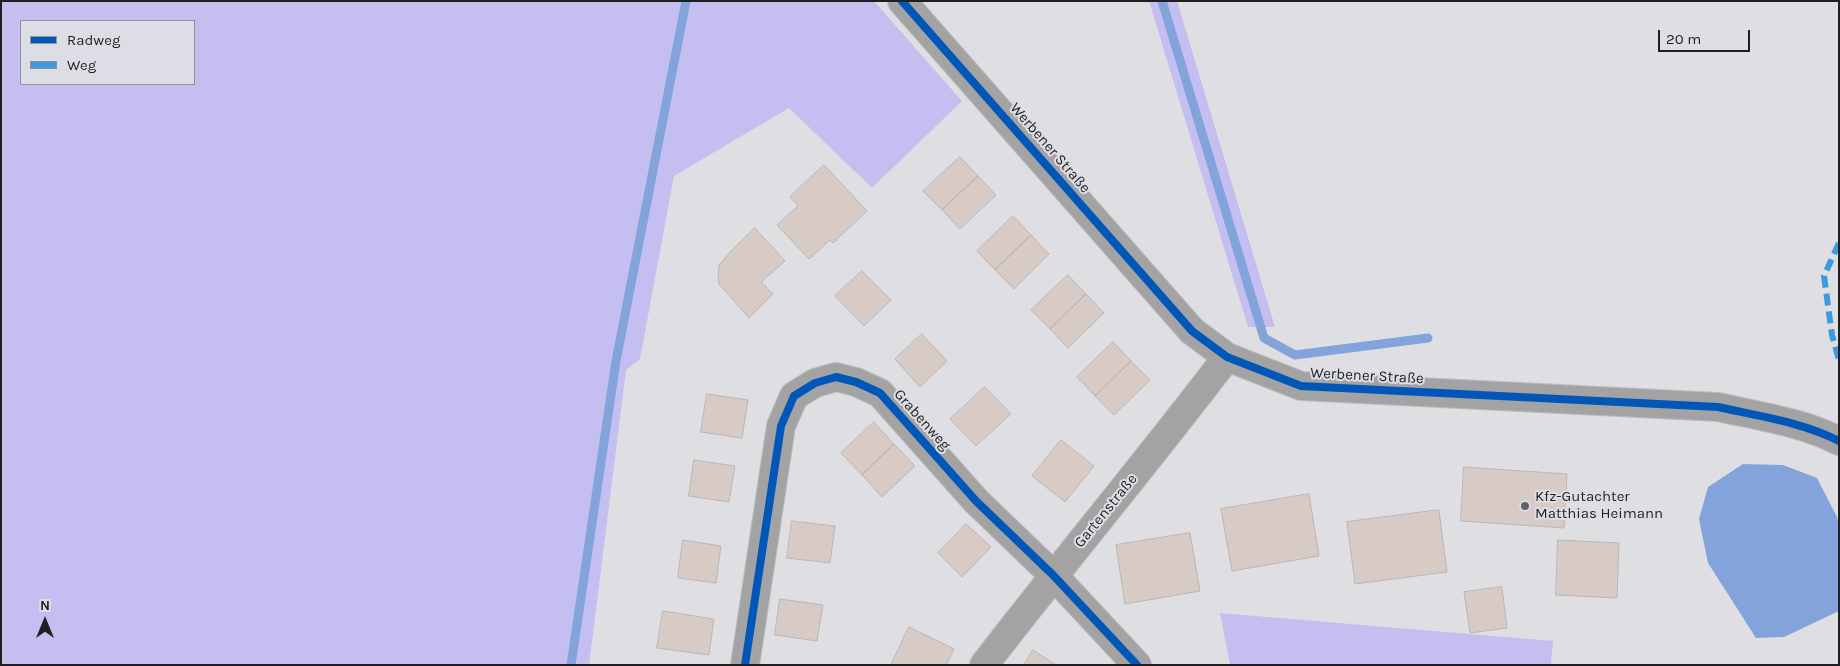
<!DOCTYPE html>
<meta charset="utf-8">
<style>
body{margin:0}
#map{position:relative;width:1840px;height:666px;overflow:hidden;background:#dfdfe3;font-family:Karla,sans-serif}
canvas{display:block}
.frame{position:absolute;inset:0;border:2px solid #1f1f22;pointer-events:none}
.legend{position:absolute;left:20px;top:20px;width:175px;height:65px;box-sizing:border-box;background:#dddde5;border:1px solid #919197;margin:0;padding:6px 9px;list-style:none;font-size:15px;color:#1f1f22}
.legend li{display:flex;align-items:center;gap:10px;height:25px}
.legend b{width:25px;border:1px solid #919197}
.north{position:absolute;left:20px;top:596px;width:50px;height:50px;-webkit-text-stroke:4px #dddde5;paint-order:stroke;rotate:0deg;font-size:14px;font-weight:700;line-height:20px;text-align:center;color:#1f1f22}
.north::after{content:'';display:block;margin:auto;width:18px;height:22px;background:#1f1f22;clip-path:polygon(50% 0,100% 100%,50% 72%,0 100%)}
.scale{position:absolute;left:1658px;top:30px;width:92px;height:22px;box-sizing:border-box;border:2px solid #1f1f22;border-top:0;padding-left:6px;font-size:15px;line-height:18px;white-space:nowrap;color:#1f1f22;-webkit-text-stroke:4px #dddde5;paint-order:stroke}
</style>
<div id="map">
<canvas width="1840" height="666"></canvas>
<div class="frame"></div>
<ul class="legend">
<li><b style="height:6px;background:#0057b8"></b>Radweg</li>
<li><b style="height:6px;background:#3c9be0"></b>Weg</li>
</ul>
<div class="north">N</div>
<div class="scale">20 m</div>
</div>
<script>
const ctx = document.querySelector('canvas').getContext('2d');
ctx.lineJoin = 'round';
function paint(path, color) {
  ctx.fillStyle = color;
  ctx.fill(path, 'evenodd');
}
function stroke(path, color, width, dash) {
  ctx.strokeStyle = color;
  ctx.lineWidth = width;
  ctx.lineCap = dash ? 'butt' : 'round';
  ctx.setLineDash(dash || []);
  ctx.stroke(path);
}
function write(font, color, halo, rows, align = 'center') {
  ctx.font = font + ' Karla,sans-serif';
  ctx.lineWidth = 4;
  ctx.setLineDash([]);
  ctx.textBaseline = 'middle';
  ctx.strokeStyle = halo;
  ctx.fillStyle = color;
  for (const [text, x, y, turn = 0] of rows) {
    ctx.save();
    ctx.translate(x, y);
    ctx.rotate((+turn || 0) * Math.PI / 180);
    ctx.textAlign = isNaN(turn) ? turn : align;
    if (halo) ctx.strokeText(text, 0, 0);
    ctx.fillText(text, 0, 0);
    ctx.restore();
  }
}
paint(new Path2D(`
 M1,1H874L962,101L872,188L789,108L674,176L640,359L626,370L589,665H1ZM21,21H194V84H21Z
 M1149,1H1177L1275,327H1248Z
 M1220,613L1553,641L1551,665H1230Z`), '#c4bff0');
paint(new Path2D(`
 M1743,464L1783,465L1817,478L1837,517L1839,525V611L1784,637L1756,638L1708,563L1699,519L1708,487Z`), '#83a4da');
stroke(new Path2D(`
 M1162,1L1264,338L1295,355L1428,338
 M571,665L616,361L686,1`), '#83a4da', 9);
const building = new Path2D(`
 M960,157L978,176L942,210L923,191Z
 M824,165L867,211L833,243L830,240L809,259L777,225L798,206L790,197Z
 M978,176L996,195L960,229L942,210Z
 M1013,216L1031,235L995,270L977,251Z
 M755,228L785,261L761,282L773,294L749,318L719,284L718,276L719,265L732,250Z
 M1031,235L1049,254L1014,289L995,270Z
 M862,271L891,300L864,326L835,296Z
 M1068,275L1086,294L1050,329L1031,310Z
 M1086,294L1104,313L1068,348L1050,329Z
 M922,334L947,361L920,387L895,359Z
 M1113,342L1131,361L1095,396L1077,377Z
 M1131,361L1150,380L1114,415L1095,396Z
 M985,387L1011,414L976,446L950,419Z
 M707,394L748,400L742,438L701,432Z
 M874,422L894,444L862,475L841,453Z
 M1061,440L1094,466L1065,502L1032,476Z
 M894,444L915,466L882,497L862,475Z
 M694,460L735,466L729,502L689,496Z
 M1464,467L1567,474L1564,528L1461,521Z
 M1309,494L1319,556L1232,571L1221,509Z
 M1439,510L1447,572L1355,584L1347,522Z
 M792,521L835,526L830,563L787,558Z
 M966,524L991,547L962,577L938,553Z
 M1190,533L1200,591L1125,604L1116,545Z
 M683,540L721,546L716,583L678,578Z
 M1558,540L1619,543L1617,598L1556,595Z
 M1502,587L1507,628L1470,633L1464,592Z
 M780,599L823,605L817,641L775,635Z
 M663,611L714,619L709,655L657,648Z
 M909,627L954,649L946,665H891Z
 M1033,650L1056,665H1024Z`);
paint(building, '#d8cac5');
stroke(building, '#b8b6b8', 1);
const minor = new Path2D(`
 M902,1L1192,331L1227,357L1301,386L1718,407C1758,416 1802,422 1839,441
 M745,665L781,426L794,396L815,383L836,377L856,382L880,393L976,501L1053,575L1137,665
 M984,665C1064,561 1148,461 1227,357`);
stroke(minor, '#bdbdbf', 30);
stroke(minor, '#a4a3a4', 28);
stroke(new Path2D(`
 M1839,243L1824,276L1832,335L1839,360`), '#3c9be0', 6, [12, 6]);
stroke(new Path2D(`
 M902,1L1192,331L1227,357L1301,386L1718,407C1758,416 1802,422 1839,441
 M745,665L781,426L794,396L815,383L836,377L856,382L880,393L976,501L1053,575L1137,665`), '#0057b8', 8);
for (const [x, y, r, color] of [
 [1525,506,5,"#626266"]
]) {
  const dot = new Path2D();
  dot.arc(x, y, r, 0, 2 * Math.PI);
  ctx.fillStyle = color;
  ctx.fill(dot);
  stroke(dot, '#dddde5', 2);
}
write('15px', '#1f1f22', '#dddde5', [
 ["Werbener Straße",1050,148,49],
 ["Werbener Straße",1367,376,3],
 ["Grabenweg",922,420,48],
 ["Gartenstraße",1106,511,-51]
]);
write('15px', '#1f1f22', '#dddde5', [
 ["Kfz-Gutachter",1535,497],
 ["Matthias Heimann",1535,514]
], 'left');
</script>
